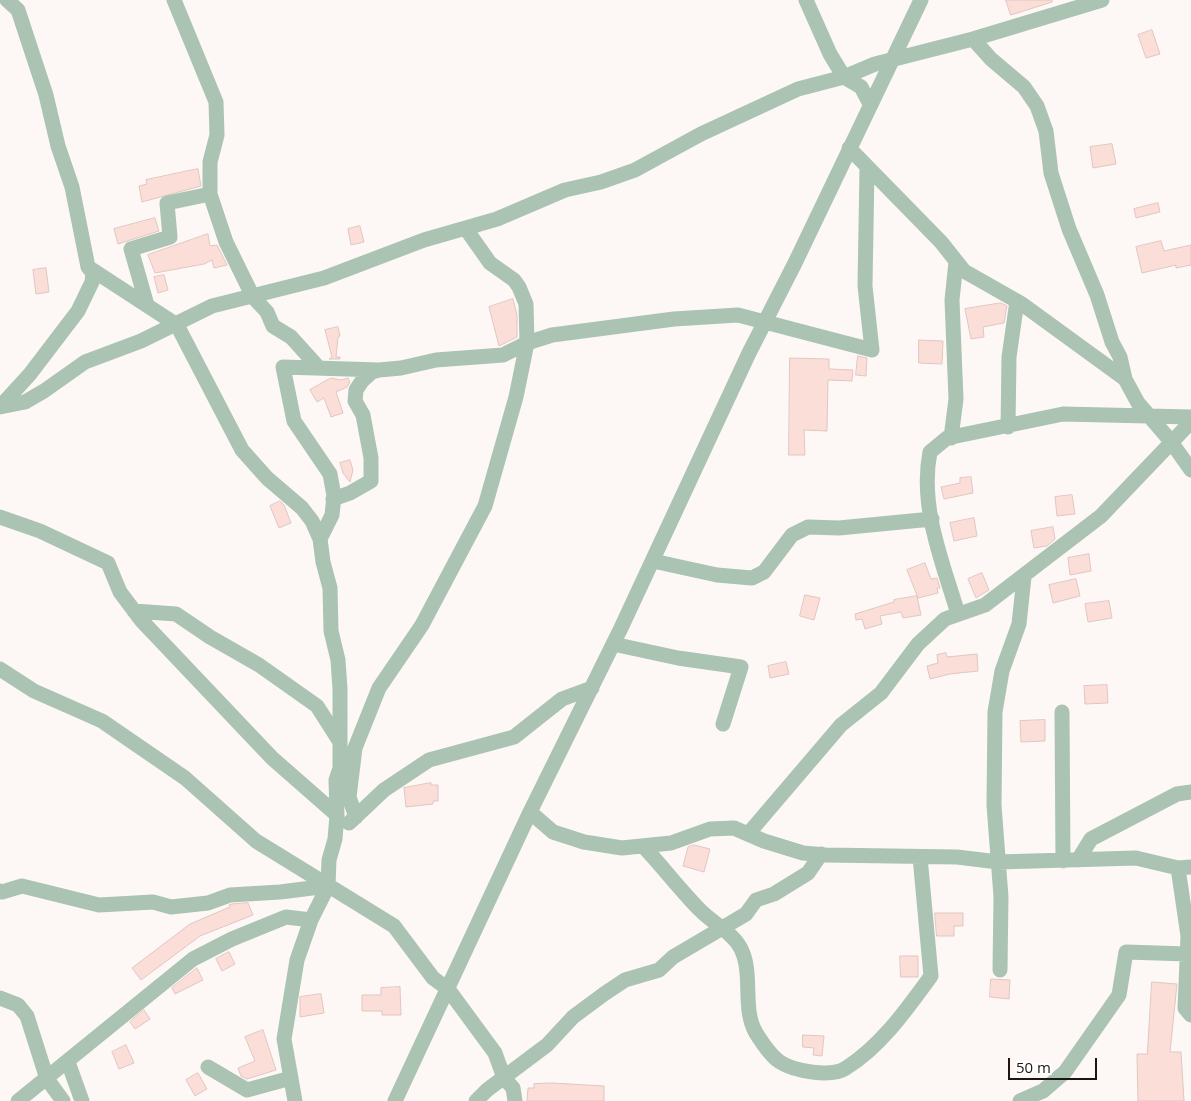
<!DOCTYPE html>
<style>
body{margin:0}
#map{position:relative;width:1191px;height:1101px;overflow:hidden;background:#fdf8f6;font-family:"Open Sans",sans-serif}
canvas{display:block}
.scale{position:absolute;left:1008px;top:1058px;width:89px;height:22px;box-sizing:border-box;border:2px solid #1e1513;border-top:0;padding-left:6px;font-size:15px;line-height:18px;white-space:nowrap;color:#1e1513;-webkit-text-stroke:4px #fff;paint-order:stroke}
</style>
<div id="map">
<canvas width="1191" height="1101"></canvas>
<div class="scale">50 m</div>
</div>
<script>
const ctx = document.querySelector('canvas').getContext('2d');
ctx.lineJoin = 'round';
function paint(path, color) {
  ctx.fillStyle = color;
  ctx.fill(path, 'evenodd');
}
function stroke(path, color, width, dash) {
  ctx.strokeStyle = color;
  ctx.lineWidth = width;
  ctx.lineCap = dash ? 'butt' : 'round';
  ctx.setLineDash(dash || []);
  ctx.stroke(path);
}
const building = new Path2D(`
 M1006,0H1052V2L1011,15Z
 M1152,30L1160,54L1146,58L1138,35Z
 M1112,144L1116,164L1093,168L1090,147Z
 M198,169L201,186L142,202L139,186L147,184L146,180Z
 M1158,203L1160,212L1136,218L1134,209Z
 M155,218L159,231L118,244L114,229Z
 M360,226L364,242L351,245L348,229Z
 M208,234L210,246L217,245L227,265L214,268L212,260L204,264L155,273L148,255Z
 M1161,241L1164,251L1191,245V265L1176,268V265L1142,273L1136,247Z
 M46,268L49,292L36,294L33,270Z
 M164,275L168,290L158,293L154,277Z
 M513,299L517,315V337L499,346L489,307Z
 M1001,303L1007,306L1004,323L983,327L984,337L971,339L965,309Z
 M338,327L340,336L338,337L336,357H340V359H329L332,357L325,330Z
 M919,340L943,341L942,364L919,363Z
 M858,356L867,358L866,376L856,375Z
 M790,358L829,359V369L853,370L852,381L828,380L827,431L804,430L805,455H789Z
 M331,378L341,380L348,378L350,382L347,387L336,392L343,413L331,417L324,398L317,402L310,390Z
 M350,460L353,470L350,482L343,473L340,463Z
 M971,477L973,493L944,499L941,487L960,483V478Z
 M1072,495L1075,514L1057,516L1055,497Z
 M280,501L284,505L291,523L279,528L270,506Z
 M974,518L977,536L954,541L950,523Z
 M1053,527L1055,539L1047,546L1034,548L1031,531Z
 M1089,554L1091,571L1070,575L1068,558Z
 M925,563L931,579L937,578L940,588H937L938,593L918,598L907,570Z
 M982,573L989,590L976,598L968,579Z
 M1076,579L1080,596L1053,603L1049,585Z
 M805,595L820,598L814,620L800,616Z
 M917,596L921,615L903,618L901,612L880,616L882,624L865,629L862,619L856,620L855,614L894,602V600Z
 M1109,601L1112,618L1088,622L1085,604Z
 M946,653L947,657L977,654L978,671L950,674L930,679L927,666L938,663L937,655Z
 M786,662L789,674L770,678L768,666Z
 M1107,685L1108,703L1085,704L1084,686Z
 M1045,720V741L1021,742L1020,721Z
 M431,783V785H438V801H433V804L406,807L404,788Z
 M694,845L710,849L704,872L683,866L688,847Z
 M248,903L253,915L200,936L141,980L132,968L190,924L230,907L229,905L232,904Z
 M935,913H963V926H954V936H937Z
 M229,952L235,964L222,971L216,959Z
 M900,956H918V977H901Z
 M197,968L203,980L175,994L172,988Z
 M991,979L1010,980L1009,999L990,997Z
 M1152,982L1177,984L1170,1052H1181L1184,1101H1138L1137,1054H1147Z
 M400,987L401,1015H382V1011H362V995H381V988Z
 M321,994L324,1013L300,1017V997Z
 M144,1010L150,1019L135,1029L130,1022Z
 M263,1030L276,1070L247,1079L241,1076L238,1068L255,1061L245,1037Z
 M803,1035L824,1036L822,1056L813,1055L814,1048L803,1047Z
 M126,1045L134,1063L119,1069L112,1052Z
 M198,1073L207,1089L195,1096L186,1080Z
 M552,1083L604,1086V1101H527L528,1088H534V1084Z`);
paint(building, '#faded7');
stroke(building, '#e1c6c0', 1);
stroke(new Path2D(`
 M174,0L216,102L217,135L210,162V194L226,242L253,297L267,312L273,326L291,337L319,368
 M806,0L830,54L844,77L861,87L870,104
 M973,39L991,59L1024,87L1037,106L1046,131L1051,173L1069,229L1097,295L1112,342L1120,357L1125,379L1138,403L1169,439L1191,470
 M849,148L941,242L964,271L1022,304L1125,379
 M88,267L177,325L242,450L267,478L302,508L312,521L320,539L323,562L330,588L331,631L338,660L340,689V768L336,780L337,815L335,839L329,860L328,886L311,920L297,960L284,1039L295,1101
 M147,305L131,249L170,237L167,203L210,194
 M0,407L25,402L44,391L85,362L141,341L212,306L324,278L424,240L497,219L565,190L601,182L635,170L701,134L798,89L844,77L875,64L973,39L1102,0
 M0,407L30,374L78,311L92,282L93,273L88,267L72,187L58,146L46,95L18,10L7,0
 M1008,427L1009,357L1017,301
 M951,438L956,399L952,300L956,262
 M333,499L350,493L371,481V458L363,415L355,401L356,390L362,381L372,372L379,370
 M0,517L40,531L108,563L120,592L141,620L272,758L337,815
 M320,539L332,515L334,496L330,474L294,421L283,367L379,370L401,368L436,360L503,355L527,343L552,335L674,319L738,315L872,350L865,286L867,168
 M653,561L717,575L752,578L764,572L792,535L808,527L839,528L932,519
 M134,611L176,614L210,637L259,665L317,706L340,742
 M958,614C943,563 919,507 930,452L947,438L1063,414L1191,417
 M613,644L678,658L741,667L723,724
 M0,669L34,691L102,721L185,778L256,841L394,926L433,978L448,989L495,1053L504,1078L513,1088L515,1101
 M1062,712L1063,861
 M530,812L553,832L584,842L622,848L671,843L710,829L734,828L764,841L803,853L826,855L957,857L998,862L1136,858L1178,868L1191,867
 M356,817L349,797L355,748L379,688L422,625L485,506L516,397L527,343L526,304L519,287L514,280L490,263L466,229
 M349,823L384,790L429,760L514,737L562,699L592,688
 M748,834L841,725L881,693L918,644L945,619L985,605L1101,516L1191,422
 M643,846C663,867 681,891 701,911C714,924 735,934 742,951C753,976 742,1010 756,1033C761,1041 772,1057 780,1062C794,1071 831,1078 846,1068C881,1046 907,1009 931,976L920,857
 M1078,860L1091,839L1177,794L1191,792
 M1178,868L1188,936L1185,1008L1191,1015
 M0,891L2,892L22,886L99,905L153,902L171,907L208,903L230,895L280,892L328,886
 M1000,970L1001,897L994,805L995,712L1002,671L1019,624L1024,577
 M0,998L18,1005L27,1016L47,1079L63,1101
 M68,1062L82,1101
 M208,1067L247,1090L291,1078
 M18,1101L193,959L232,939L286,917L311,920
 M395,1101L530,812L621,628L749,353L795,263L921,0
 M476,1101L487,1090L547,1045L573,1017L604,994L625,980L659,970L673,957L746,914L756,900L774,894L808,873L821,854
 M1020,1101L1043,1091L1065,1072L1119,995L1126,952L1187,954`), '#abc3b2', 15);
</script>
